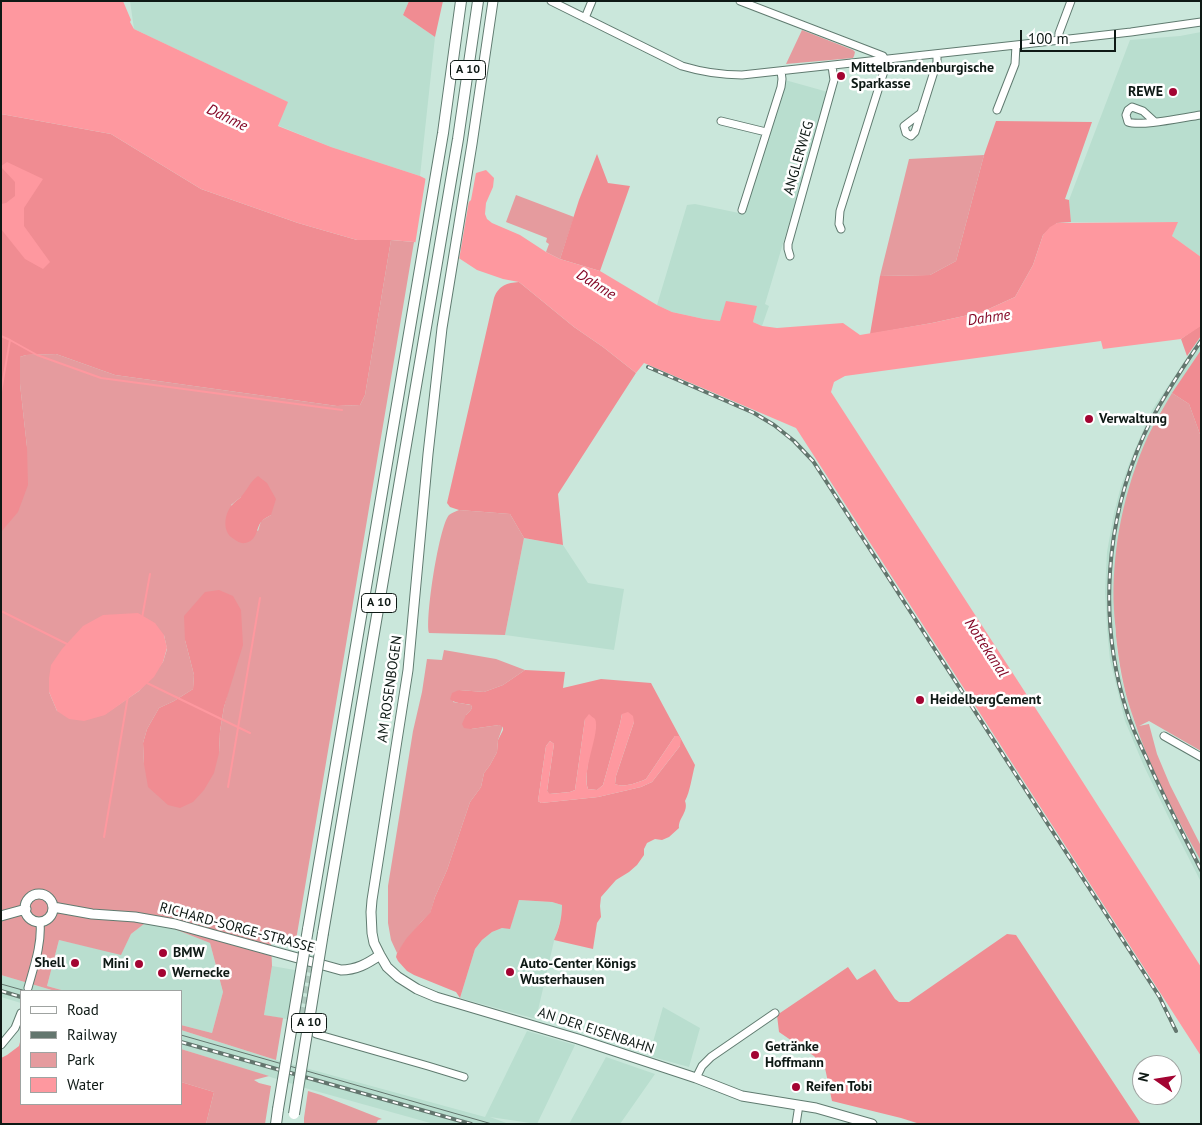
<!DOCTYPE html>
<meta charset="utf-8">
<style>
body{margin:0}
#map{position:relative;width:1202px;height:1125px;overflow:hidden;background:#cae7db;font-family:"PT Sans",sans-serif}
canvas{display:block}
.frame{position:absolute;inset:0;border:2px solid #0e1915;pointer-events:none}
.legend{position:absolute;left:20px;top:990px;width:162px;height:115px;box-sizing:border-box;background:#fff;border:1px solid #9fa3a1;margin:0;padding:6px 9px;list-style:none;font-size:15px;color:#0e1915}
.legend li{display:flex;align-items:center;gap:10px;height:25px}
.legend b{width:25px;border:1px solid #9fa3a1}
.north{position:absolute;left:1132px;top:1055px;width:50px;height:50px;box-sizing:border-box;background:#fff;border:1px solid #9fa3a1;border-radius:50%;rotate:283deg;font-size:14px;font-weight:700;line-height:20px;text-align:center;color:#0e1915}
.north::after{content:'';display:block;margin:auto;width:18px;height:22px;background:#a30432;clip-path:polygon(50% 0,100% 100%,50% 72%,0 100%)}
.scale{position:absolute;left:1020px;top:30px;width:96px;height:22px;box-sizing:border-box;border:2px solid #0e1915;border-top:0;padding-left:6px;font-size:15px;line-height:18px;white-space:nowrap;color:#0e1915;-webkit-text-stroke:4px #fff;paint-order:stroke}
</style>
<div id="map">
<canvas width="1202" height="1125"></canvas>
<div class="frame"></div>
<ul class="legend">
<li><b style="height:6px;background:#fff"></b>Road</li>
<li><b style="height:6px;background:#63766e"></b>Railway</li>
<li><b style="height:14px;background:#e59b9e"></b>Park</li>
<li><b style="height:14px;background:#fe989f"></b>Water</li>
</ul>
<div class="north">N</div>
<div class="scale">100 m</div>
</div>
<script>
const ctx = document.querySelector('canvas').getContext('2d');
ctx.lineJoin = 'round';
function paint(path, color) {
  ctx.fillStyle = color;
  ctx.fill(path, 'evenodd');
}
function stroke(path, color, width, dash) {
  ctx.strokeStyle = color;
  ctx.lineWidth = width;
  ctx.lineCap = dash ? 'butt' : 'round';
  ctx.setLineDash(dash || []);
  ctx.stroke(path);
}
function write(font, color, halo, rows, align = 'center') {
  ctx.font = font + ' "PT Sans",sans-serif';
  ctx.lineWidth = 5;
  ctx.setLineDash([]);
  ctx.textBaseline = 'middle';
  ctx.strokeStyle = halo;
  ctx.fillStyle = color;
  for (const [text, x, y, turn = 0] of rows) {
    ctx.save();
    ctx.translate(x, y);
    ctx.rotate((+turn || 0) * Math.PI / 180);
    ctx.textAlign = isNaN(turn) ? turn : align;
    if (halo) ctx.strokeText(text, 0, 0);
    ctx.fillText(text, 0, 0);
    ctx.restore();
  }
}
paint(new Path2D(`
 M130,1H409L403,15L435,37L420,176L331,147L277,125L287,102L134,29Z
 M1201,32V257L1172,236L1177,222H1071L1069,200L1130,40L1180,36Z
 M785,80L828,92L765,304L769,306L762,326L753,322L757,306L720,321L704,319L672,312L657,305L687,205L695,204L744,214Z
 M1201,336V350L1158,416L1148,437L1137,464L1124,510L1114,588V610L1117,649L1121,676L1126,695L1136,727L1159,780L1201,861V882L1176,833L1143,764L1125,721L1110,660L1107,629L1105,592L1107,552L1114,513L1121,486L1132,456L1152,410Z
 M524,538L563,545L588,583L624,589L614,650L505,635Z
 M519,900L552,902L562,905V916L554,941L536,1019L460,998L475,949L482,940L492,932L502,928H510Z
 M144,924L167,926L210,943L223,992L212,1033L181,1025V991H65L47,986L59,940L121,954L131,934Z
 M272,966L306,972L297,1021L264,1015Z
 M1,975L55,991H21V1003L1,997Z
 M663,1007L700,1028L689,1067L649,1056Z
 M181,1030L276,1060L485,1117L527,1031L575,1045L537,1124L490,1117L509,1124H434L312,1090L181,1049Z
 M606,1057L655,1074L620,1124H569Z`), '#b9decf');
paint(new Path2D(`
 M802,30L853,50L855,52L854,56L853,58L786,64Z
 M984,155L956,261L930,275L880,276L909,159Z
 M516,195L574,217L560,259L546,252L549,244L546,242L547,238L506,222Z
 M391,240L414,242L295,946L271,941L272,966L264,1015L283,1018L276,1060L181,1030V1025L212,1033L223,992L210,943L167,926L144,924L131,934L121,955L59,940L47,986L65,991H55L1,975V532L27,447L20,384V357L26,355L56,354L115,375L337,406L360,405L365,395ZM241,497L271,515L261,521L258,531L231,505ZM164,635L167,649L163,662L139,691L105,714L57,711L49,692ZM185,640L231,680L224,707L220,731L219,753L144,764L143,743L147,729L159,708L174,701L193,689L194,675Z
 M1172,393L1189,404L1201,437V751L1149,721L1139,726L1149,724L1157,754L1170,785L1201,846V861C1175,815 1148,765 1132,714C1123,688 1119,663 1116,636C1116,627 1114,618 1114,610C1111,551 1124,489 1148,436C1155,421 1164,407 1172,393Z
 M459,510L510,514L524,538L505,635L429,633C425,618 439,526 449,515C451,513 455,512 459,510Z
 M444,650L496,659L525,670L503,685L484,692L459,690L453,702L471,705L472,708L470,711L466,715L471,729L499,725L503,726L498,740L497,752L490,765L484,773L481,787L470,802L447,870L435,897L430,914L421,922L397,953L391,940L388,923V886L413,731L422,692L427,659L442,660Z
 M181,1049L269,1076L254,1080L259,1083L271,1086L265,1124H206L214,1092L181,1082Z
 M308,1091L321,1095L382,1119L378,1120L376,1124H304V1118Z`), '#e59b9e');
paint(new Path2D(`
 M409,1H443L435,37L403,15Z
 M1,114L111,134L201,189L298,223L357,240H391L365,395L360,405L337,406L115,375L56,354L26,355L20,357V384L27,447L28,485L18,512L1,532Z
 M996,121L1092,122L1065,199L1069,200L1071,222L1057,223L1043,235L1033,265L1015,297L982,312L932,323L870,334L880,276L930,275L956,261L984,155Z
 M597,154L608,183L630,186L600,271L560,259L579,200Z
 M519,282L574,327L603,347L636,373L558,494L563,545L524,538L510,514L459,510L450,507L447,503L494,298C499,285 507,283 519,282Z
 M1199,326H1201V336L1187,356L1181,339Z
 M1201,350V437L1189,404L1172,393Z
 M258,476L267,483L276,499L271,515C268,517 263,519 261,522C256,529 257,541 245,543C240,544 235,540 231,537C222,529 225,513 232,505C234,502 238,500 241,497C248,489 249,483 258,476Z
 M219,590L233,596L241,610L243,645L224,707L220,731L219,753L214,773L204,790L193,802L180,808L168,805L148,787L144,764L143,743L147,729L159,708L174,701L193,689L194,675L185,640L184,616L205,592Z
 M525,670L565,672L563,688L601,679L651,683L695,765C692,776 690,792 685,801C689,812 678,818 679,828L669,837L662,840L655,839L647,843L644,849V855L637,865L629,872L616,880L601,897L600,906L601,917L597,923L593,949L554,940C559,929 562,918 562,905L552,902L519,900L510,929L502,928L492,932L482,940L475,949L460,998L456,992L414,975L407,971L398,961L396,957L397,953L406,939L421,922L430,913L435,897L447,870L470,802L481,787L484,773L490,765L497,752L498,740L503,730V727L499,725L471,729L464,728L462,724L466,715L470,711L472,708L471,705C464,703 455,704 450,699L452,693L459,690L484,692L503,685ZM622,714L634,722L616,776L615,784C624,788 637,783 646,779L675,736L680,746L652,782L641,787L598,797L541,803L538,801L546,746L550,741L554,744L547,791L549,794L570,792L575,790L585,719L596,725C593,741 583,774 588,789L597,790L603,785L620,724Z
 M1007,934L1016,935L1141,1124H920L901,1118L832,1101L825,1068L814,1056L779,1032L777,1015L848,967L857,980L875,969L895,999L899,1002H909Z
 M21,1038V1104H181V1082L214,1092L206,1124H1V1058L7,1055L19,1046Z`), '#f08c92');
paint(new Path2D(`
 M1,1H123L131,20L130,22L134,29L288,102L278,126L331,147L420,176L426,179L423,199L458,212L471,200L476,173L486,170L494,178L493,187L486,203L485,214L487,219L492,223L520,235L546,252L560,259L600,271L657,305L672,312L704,319L720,321L726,301L757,306L753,322L762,326L777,328L843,323L860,335L932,323L982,312L1015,297L1033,265L1043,235L1050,227L1057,223L1178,222L1172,236L1201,257V326L1181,339L1103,349L1101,341L845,376L834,382L831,392L1056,740L1201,967V1056L796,428L644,363L636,373L603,347L574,327L519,282L503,279L477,270L448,251L414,242L391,240H357L298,223L201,189L111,134L1,114Z
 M7,162L43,179L24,208V226L50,262L43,269L25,259L1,229V204L6,203L15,196V182L1,167V166Z
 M138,613L155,623L164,635L167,648L163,662L154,677L139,691L105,715L84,721L69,719L57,711L49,692V678L51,665L62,649L83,626L103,615Z
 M628,712L633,716L634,722L616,776L615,784C624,788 637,783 646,779L675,736H679L681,739L680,746L652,782L641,787L598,797L541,803L538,801L546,746L550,741L554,744L547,791L550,794L570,792L575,790L585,719L589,714C591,716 594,718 595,719C601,731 581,771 588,789L597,790L603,785L620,724L622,714Z`), '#fe989f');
paint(new Path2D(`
 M474,171L459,260L447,253L415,245L426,176L428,179L425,198L458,209L469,199Z`), '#cae7db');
stroke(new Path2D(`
 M1,336L10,340L37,355L101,378L342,410
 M1,392L10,340
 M1,611L69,645
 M142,618L150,574
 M147,683L250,733
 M228,787L260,598
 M104,837L128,696`), '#fe989f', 2);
stroke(new Path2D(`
 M308,1032L302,1027L301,1019L312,962`), '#aec8bd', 7, [7, 3.5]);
const minor = new Path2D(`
 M551,1L682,66C702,72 721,75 742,75L1016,45L1131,32L1201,22
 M740,1L883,56L885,60V68L840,211L839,224L841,229
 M585,18L592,1
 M1059,40V33L1071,1
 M997,110L1015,64L1016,45
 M921,113L904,126L906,133L911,136L915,132L937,62V54
 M721,121L766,132
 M1155,122L1143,111L1132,107L1128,110L1126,115L1128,122C1141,127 1185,117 1201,115
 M742,210L781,87L782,79L781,71
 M790,256L788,249V244L832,87L834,80L832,66
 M1164,736L1201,757
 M28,988C34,966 42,944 40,922
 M316,1034L428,1066L464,1077
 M1,1045L15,1028L21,1013
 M696,1078L702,1066L711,1057L775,1013
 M796,1124L799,1105`);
const major = new Path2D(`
 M493,1L472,144L442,328L428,454L408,670L372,900L371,912L372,933L374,943L380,955L387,967L398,977L417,989L436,997L578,1039L696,1078L742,1096L816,1108L872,1124
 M25 908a14 14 0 1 1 28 0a14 14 0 1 1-28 0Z
 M53,907L92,914L135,917L175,924L341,970C356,970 367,964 380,955
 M1,916L26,909`);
const highway = new Path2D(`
 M308,929L443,133L461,1
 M323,933L458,139L478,1
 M276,1124L278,1109`);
stroke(minor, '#607b70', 9);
stroke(major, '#607b70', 11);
stroke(highway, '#607b70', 12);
stroke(minor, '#fff', 7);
stroke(major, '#fff', 9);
stroke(highway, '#fff', 10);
stroke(new Path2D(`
 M1,984L26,991
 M181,1035L492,1124`), '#63766e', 1);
const rail = new Path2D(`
 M1201,341C1181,370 1158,404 1144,435C1105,521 1098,622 1127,712C1132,728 1139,742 1146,757C1163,796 1182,832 1201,870
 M648,367L754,413L774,425L794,441L813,461L1159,996L1176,1031
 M1,991L21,997
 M181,1042L471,1124`);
stroke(rail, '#63766e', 4);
stroke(rail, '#fff', 2, [5.5]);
const highwayBridge = new Path2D(`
 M278,1109L308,929
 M294,1114L323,933`);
stroke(highwayBridge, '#607b70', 12, []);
stroke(highwayBridge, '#fff', 10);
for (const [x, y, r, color] of [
 [841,76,5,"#a30432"],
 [1173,92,5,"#a30432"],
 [1089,419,5,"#a30432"],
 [920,700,5,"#a30432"],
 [163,953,5,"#a30432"],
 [75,963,5,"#a30432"],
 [139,964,5,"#a30432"],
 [510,972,5,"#a30432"],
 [162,973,5,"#a30432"],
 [755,1055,5,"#a30432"],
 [796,1087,5,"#a30432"]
]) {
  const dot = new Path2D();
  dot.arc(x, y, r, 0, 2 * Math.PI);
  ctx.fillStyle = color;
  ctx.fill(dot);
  stroke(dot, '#fff', 2);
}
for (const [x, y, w] of [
 [468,70,35],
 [379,603,35],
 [309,1023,35]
]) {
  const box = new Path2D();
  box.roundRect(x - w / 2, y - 9.5, w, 19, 4);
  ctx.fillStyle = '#fff';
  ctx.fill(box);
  stroke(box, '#0e1915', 1);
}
write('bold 12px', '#0e1915', null, [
 ["A 10",468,70],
 ["A 10",379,603],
 ["A 10",309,1023]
]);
write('bold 14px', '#0e1915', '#fff', [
 ["Mittelbrandenburgische",851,68],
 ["Sparkasse",851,84],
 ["REWE",1163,92,"right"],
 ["Verwaltung",1099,419],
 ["HeidelbergCement",930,700],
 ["BMW",173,953],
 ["Shell",65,963,"right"],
 ["Mini",129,964,"right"],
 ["Auto-Center Königs",520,964],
 ["Wusterhausen",520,980],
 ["Wernecke",172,973],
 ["Getränke",765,1047],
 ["Hoffmann",765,1063],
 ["Reifen Tobi",806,1087]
], 'left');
write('14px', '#0e1915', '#fff', [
 ["ANGLERWEG",799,158,-74],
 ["AM ROSENBOGEN",390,689,-82],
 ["RICHARD-SORGE-STRASSE",237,928,15],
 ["AN DER EISENBAHN",596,1031,18]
]);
write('italic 15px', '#850928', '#fff', [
 ["Dahme",227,118,26],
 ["Dahme",596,285,32],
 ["Dahme",989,318,-8],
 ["Nottekanal",986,648,57]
]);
</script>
